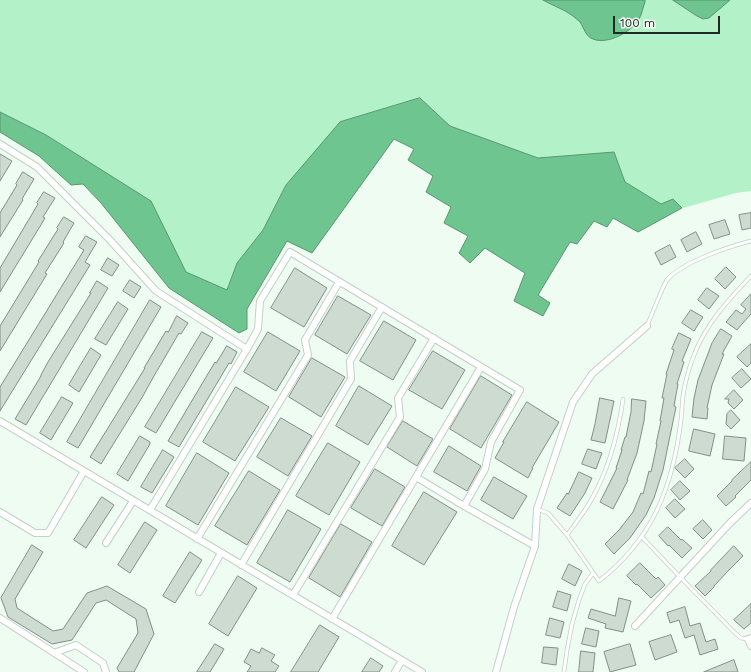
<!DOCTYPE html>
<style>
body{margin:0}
#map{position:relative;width:751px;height:672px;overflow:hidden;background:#eefcf2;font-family:"Work Sans",sans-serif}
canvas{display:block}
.scale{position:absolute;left:613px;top:16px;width:107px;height:18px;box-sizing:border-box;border:2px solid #222723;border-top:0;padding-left:5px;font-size:12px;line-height:14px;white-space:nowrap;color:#222723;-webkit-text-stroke:3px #eefcf2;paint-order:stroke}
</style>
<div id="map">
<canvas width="751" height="672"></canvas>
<div class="scale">100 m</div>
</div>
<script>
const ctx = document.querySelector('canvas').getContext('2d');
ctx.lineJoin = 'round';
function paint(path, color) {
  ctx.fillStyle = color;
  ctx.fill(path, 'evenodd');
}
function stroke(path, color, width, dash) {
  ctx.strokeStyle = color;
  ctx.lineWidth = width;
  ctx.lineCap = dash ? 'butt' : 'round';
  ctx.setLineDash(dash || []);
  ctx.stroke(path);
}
paint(new Path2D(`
 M0,0H751V191L736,193L683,208L673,199L661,204L625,182L614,152L538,158L450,126L420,98L286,185L263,230L237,263L227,291L186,272L151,201L46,135L0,112Z`), '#b3f2c9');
const water = new Path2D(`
 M543,0H645V2C643,7 642,14 639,19C632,32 607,45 593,39C586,37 584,28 580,22C578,20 575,18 573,16C564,9 553,6 543,0Z
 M673,0H730L709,18L703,19L697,16Z
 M420,98L450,126L538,158L614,152L625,182L661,204L673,199L682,208L638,232L613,218L607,227L594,221L577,244L570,242L538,295L550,303L543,316L514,301L525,273L485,248L470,263L459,253L468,236L444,223L451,207L426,192L433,176L408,160L414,149L394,139L312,253L287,241L247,309V329L239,333L169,288L101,203L83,184L71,185L39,156L0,132V112L46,135L151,201L186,272L227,290L237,263L263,230L286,185L340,122Z`);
paint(water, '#6ec590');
stroke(water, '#57966f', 1);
const building = new Path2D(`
 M0,154L12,161L0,181Z
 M23,172L34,179L22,199L23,200L0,237V213L17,185L16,184Z
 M44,192L55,198L43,217L45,218L36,233L0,292V268L38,204L37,203Z
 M751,213V228L742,230L739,215Z
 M64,217L74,223L63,242L64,243L45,273L47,274L0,351V326L39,262L38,261L58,229L57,228Z
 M725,220L730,234L714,239L709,225Z
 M696,232L702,244L687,252L681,240Z
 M86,236L97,242L85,262L90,265L0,411V387L84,250L79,247Z
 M670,245L676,257L661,265L655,253Z
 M108,258L119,265L112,276L101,270Z
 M726,267L736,277L725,289L715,279Z
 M295,268L327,288L304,327L271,308Z
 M130,280L141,287L134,298L123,291Z
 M97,281L108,288L99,303L26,425L15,419L41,376V375L48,362L91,293H90Z
 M707,288L719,296L709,309L698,300Z
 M751,294V314L742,324L737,330L726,322L736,310L742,314L746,309L741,305Z
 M338,296L371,315L347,354L315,335Z
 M150,300L161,307L78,448L67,442Z
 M118,302L128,309L106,345L95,339Z
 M691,310L703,317L694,331L682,323Z
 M177,316L188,323L181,334L179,333L150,383L143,396L101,464L90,457L145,368H144L166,331L168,332Z
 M384,321L416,340L393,380L360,361Z
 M721,329L732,336L722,354H724L712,385L707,408H708L707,419L692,417L694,398L698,380L712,343Z
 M202,332L213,338L156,433L145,427Z
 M268,332L300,351L276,391L244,372Z
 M679,333L691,339L682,361L684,362L677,384H678L674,406L676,407L663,470L654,498L646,515L630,538L614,554L605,544L619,530L633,512L641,493L643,494L649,471L651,472L657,444H656L661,421H660L664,398H662L667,374H666L674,350L672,349Z
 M751,344V363L747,367L737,357Z
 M227,346L237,352L231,364L229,363L179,447L168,441L215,362L216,363Z
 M91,348L101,355L79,392L69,385Z
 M433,351L465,370L442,409L409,390Z
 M312,358L345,377L321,417L289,397Z
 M742,369L751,379L741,388L732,378Z
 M481,376L512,395L481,448L450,429Z
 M359,386L392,406L368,445L336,426Z
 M236,387L269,407L235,461L203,442Z
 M734,390L743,400L734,409L728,403L729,399H725Z
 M62,397L73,403L51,440L40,433Z
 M600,398L614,401L605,443L591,440L595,424Z
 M632,399L646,401L644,421L637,453L627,480H628L613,509L600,502L617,468H616L622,450H621L625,437H626L631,412Z
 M527,402L559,422L532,468H533L528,478L495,458L504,442H503Z
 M731,410L740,420L731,429L726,424L727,414Z
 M281,418L312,436L288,476L257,457Z
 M403,421L433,439L417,466L387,447Z
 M694,429L715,434L710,456L689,451Z
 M140,436L150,442V444L128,481L117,474Z
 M725,436L746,438L744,461L723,459Z
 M328,443L360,462L329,515L296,496Z
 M449,446L481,466L467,491L434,472Z
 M588,449L602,453L596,469L582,464Z
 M163,450L174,457L152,493L141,487Z
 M197,453L229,473L198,525L166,506Z
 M685,459L694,469L685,478L675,468Z
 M751,462V480L735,496L736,497L726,506L717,496L732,481V480Z
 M375,469L405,487L382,526L351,508Z
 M249,471L280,490L247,545L215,526Z
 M579,472L592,478L585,493L570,516L557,508L567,493L568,494Z
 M494,477L527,496L513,519L481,500Z
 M680,481L690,491L680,500L671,490Z
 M424,492L457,512L424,565L392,546Z
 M102,497L114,505L86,548L74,540Z
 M675,499L685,509L675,518L666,508Z
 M288,510L321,529L290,582L257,563Z
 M703,520L712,530L703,539L693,529Z
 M145,522L157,530L130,573L118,565Z
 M341,524L372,542L340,597L309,578Z
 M668,527L681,540L682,539L692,548L682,558L669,545L668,546L659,536Z
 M32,545L43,552L15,599L17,608L53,631L63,629L87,593L107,586L146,609L154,634L134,672H119L117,668L138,633L136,619L106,600L96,603L72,640L52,644L8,617L1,598Z
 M734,546L743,556L729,570L714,586V587L705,596L695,586L711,571V570Z
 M190,552L202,560L175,603L163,596Z
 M640,563L656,579L658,577L665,585L651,598L637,584L636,585L627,576Z
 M569,564L582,571L575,586L562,579Z
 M238,576L257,588L228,636L209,624Z
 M558,591L571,595L567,611L553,607Z
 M619,598L631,601L623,632L605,628L606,624L588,618L591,609L615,616Z
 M751,604V623L744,629L734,620Z
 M685,607L690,626L700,623L706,642L715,639L718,649L700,655L694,635L685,638L679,620L670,623L667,613Z
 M550,618L564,622L560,638L546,635Z
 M320,625L339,637L318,672H291Z
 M586,628L599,631L596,647L582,644Z
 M671,635L677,652L655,660L649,642Z
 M215,644L224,649L210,672H197Z
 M630,644L636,665L610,672L604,652Z
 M544,647L558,648L556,665L542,663Z
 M262,648L275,655L271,661L279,666L275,672H247L251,666L244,662L251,649L259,653Z
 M581,651L595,653L593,672H579Z
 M371,658L383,666L379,672H362Z
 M734,660L738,672H704Z`);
paint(building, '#cddbd1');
stroke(building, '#828f86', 1);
const service = new Path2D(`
 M647,326C651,316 655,307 659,297C661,292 664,285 667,280C682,262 728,247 751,241
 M537,509L548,513L567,535L599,581C653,539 673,486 681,420C682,412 682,404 683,396C685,382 689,368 694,355C706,324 728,300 751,276
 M567,535C575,524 583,514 590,502C609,470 618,435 623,399
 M642,537L680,577L736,634L741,638L748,639L751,636
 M564,672L567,650L572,624L579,600L585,584L593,573`);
const minor = new Path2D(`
 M0,144L37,167L110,240L156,291L247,349L258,329L260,301L290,252L520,390L491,442L485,469L464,506L535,546L514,607L496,672
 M0,421L422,672
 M416,477L464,506
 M150,510L247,349
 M0,512L35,533H48L84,471
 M197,539L308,355L305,340L339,282
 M106,543L133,501
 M535,546L537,509L573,402L592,374L647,326
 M241,565L351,379L350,361L382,307
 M199,592L221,553
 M293,595L400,417L398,398L434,338
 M0,618L84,672
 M332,619L481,367
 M635,626L730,523L751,503
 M748,639L751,646
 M54,653L76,645L103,663L106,672
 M395,672L402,660`);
stroke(service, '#c2d0c6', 4.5);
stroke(minor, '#c2d0c6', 8);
stroke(service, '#fff', 3);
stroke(minor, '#fff', 6);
</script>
